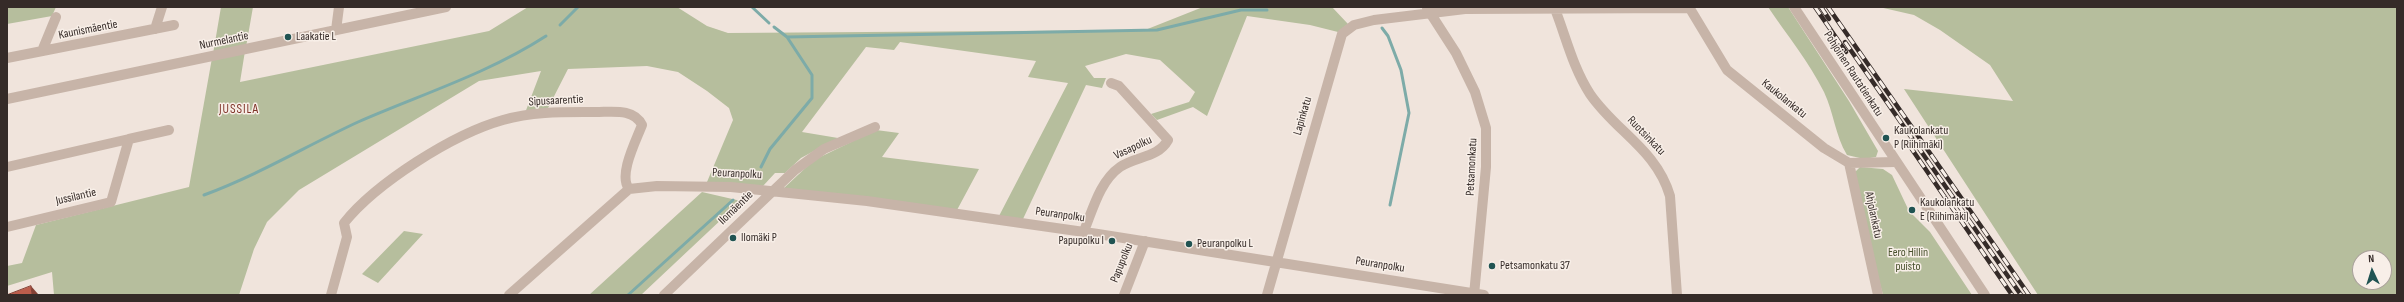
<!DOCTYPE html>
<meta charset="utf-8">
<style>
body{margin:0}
#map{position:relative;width:2404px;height:302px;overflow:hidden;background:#f0e4dc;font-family:"Sofia Sans Condensed",sans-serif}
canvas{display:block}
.frame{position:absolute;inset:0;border:8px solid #352b28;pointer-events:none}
.north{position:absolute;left:2352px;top:250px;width:40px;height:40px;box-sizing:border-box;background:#f8efe8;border:1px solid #aaa19b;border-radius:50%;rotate:356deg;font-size:11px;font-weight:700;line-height:16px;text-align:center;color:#352b28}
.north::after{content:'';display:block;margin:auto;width:14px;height:18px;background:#205352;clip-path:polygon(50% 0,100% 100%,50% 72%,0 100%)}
</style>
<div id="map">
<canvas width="2404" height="302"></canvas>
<div class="frame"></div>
<div class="north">N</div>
</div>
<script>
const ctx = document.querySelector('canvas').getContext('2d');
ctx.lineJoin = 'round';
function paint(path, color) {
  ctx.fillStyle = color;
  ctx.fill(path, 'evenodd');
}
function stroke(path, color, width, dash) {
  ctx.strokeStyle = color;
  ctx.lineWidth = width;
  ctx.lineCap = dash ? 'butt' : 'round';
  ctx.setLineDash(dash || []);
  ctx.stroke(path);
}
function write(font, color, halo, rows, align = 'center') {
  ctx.font = font + ' "Sofia Sans Condensed",sans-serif';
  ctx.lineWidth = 3;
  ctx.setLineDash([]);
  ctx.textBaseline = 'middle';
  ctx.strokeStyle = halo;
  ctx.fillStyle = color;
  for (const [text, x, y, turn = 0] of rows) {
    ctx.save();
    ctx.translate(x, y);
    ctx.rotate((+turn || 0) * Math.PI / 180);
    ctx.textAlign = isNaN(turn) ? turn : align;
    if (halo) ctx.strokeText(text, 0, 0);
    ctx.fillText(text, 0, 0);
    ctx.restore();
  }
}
paint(new Path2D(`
 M7,7H56L52,16L7,24Z
 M221,7H253L246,47L213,54Z
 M528,7H677L707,26L728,33L1145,30L1203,7H1332L1348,24L1338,32L1310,25L1247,16L1207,116L1193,107L1157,120L1151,114L1189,102L1195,92L1160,60L1126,54L1085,66L1094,78H1106L1102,88L1086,85L1023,219L999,216L1068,83L1028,77L1036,61L900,42L894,50L866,47L802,132L838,138L801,158L785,173H775L763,186L707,182L733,120L729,108L707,91L678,72L647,66L568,69L546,112L525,113L541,71L479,81L299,190L267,222L254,249L239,295H54L52,272L7,286V266L22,263L36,225L189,187L212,58L245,51L240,82L489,31Z
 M1768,7H1788L1849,101L1878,151L1876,157L1864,159L1847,155C1835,135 1834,113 1824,92C1809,62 1787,35 1768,7Z
 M1879,7H2397V295H2038L1904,89L2013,101L1990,65L1940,30L1914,15ZM2360,258H2384V282H2360Z
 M876,130L899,133L882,157L979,169L957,210L784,188L814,160Z
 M1860,167L1883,169L1892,175L1909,211L1930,232L1972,295H1883L1859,206L1853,174Z
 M702,192L741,201L641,295H589Z
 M404,231L423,234L378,283L362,274Z`), '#b6be9d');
stroke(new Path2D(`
 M752,7L769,23
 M560,25L578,7
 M1382,28L1388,36L1401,70L1409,113L1390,205
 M787,37L1157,30L1241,10H1267
 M761,167L770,149L812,98V75L787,37L774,27
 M204,195C258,175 306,146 358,122C422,94 487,74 546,36
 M628,295L733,200`), '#7daba8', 3);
stroke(new Path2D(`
 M1689,7L1727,70L1824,148L1849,163L1895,162
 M1427,8L1456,53L1475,92L1486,128V167L1474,295
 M1555,9C1566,37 1573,68 1590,94C1616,132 1656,149 1670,196L1677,295
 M155,29L162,7
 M336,30L339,7
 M42,51L56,17
 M7,58L174,25
 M7,99L446,7
 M129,139L169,130
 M1849,163L1878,295
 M7,167L129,139L111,202L7,227
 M629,189L657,186L731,187L867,201L1098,234L1484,295
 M1084,231C1093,209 1100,181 1120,167C1136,156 1158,158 1168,140L1119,86L1111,83
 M331,295L347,237L344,223C376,183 453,134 503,120C533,111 565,112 596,112C612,112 634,108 642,125C636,141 618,175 629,189
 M509,295L629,189
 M664,295L795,170L824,149L875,127
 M1124,295L1145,241
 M1267,295L1342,34L1354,25L1374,20L1465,9L1690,8`), '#c7b4a8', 10);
stroke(new Path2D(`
 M1794,7L1985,295`), '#c7b4a8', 10);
const rail = new Path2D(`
 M1815,7L1846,52
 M1821,7L1829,19
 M1828,7L2029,295
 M1845,42L2021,295
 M1909,145L2012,295`);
stroke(rail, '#352b28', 4.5);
stroke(rail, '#f8efe8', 3, [9]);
paint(new Path2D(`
 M31,286L38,294V295H32Z`), '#844135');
const building = new Path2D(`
 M31,286L32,295H7Z`);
paint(building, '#bd5d4c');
stroke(building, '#844135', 1);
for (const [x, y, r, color] of [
 [288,37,4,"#205352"],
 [1886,138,4,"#205352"],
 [1912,210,4,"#205352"],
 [733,238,4,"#205352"],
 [1112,241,4,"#205352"],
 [1189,244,4,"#205352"],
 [1492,266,4,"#205352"]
]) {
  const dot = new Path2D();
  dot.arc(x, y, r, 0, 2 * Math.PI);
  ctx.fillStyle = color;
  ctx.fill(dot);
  stroke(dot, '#f8efe8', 1.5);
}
write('12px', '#352b28', '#f8efe8', [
 ["Kaunismäentie",88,30,-11],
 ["Nurmelantie",224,41,-12],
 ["Pohjoinen Rautatienkatu",1853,74,57],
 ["Kaukolankatu",1784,99,39],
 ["Sipusaarentie",556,101,-3],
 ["Lapinkatu",1303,116,-74],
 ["Ruotsinkatu",1646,136,46],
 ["Vasapolku",1133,148,-25],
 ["Petsamonkatu",1472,167,-87],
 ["Peuranpolku",737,174,3],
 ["Jussilantie",76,197,-13],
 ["Ilomäentie",736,208,-44],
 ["Peuranpolku",1060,215,8],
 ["Ahjolankatu",1873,215,78],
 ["Papupolku",1122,263,-68],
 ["Peuranpolku",1380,265,9]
]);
write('12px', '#352b28', '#f8efe8', [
 ["Laakatie L",296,37],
 ["Kaukolankatu",1894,131],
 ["P (Riihimäki)",1894,145],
 ["Kaukolankatu",1920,203],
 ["E (Riihimäki)",1920,217],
 ["Ilomäki P",741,238],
 ["Papupolku I",1104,241,"right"],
 ["Peuranpolku L",1197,244],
 ["Petsamonkatu 37",1500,266]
], 'left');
write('12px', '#48512d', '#f8efe8', [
 ["Eero Hillin",1908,253],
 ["puisto",1908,267]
]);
ctx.letterSpacing = '1px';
write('13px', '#7e3327', '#f8efe8', [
 ["JUSSILA",239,110]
]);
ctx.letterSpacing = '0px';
</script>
